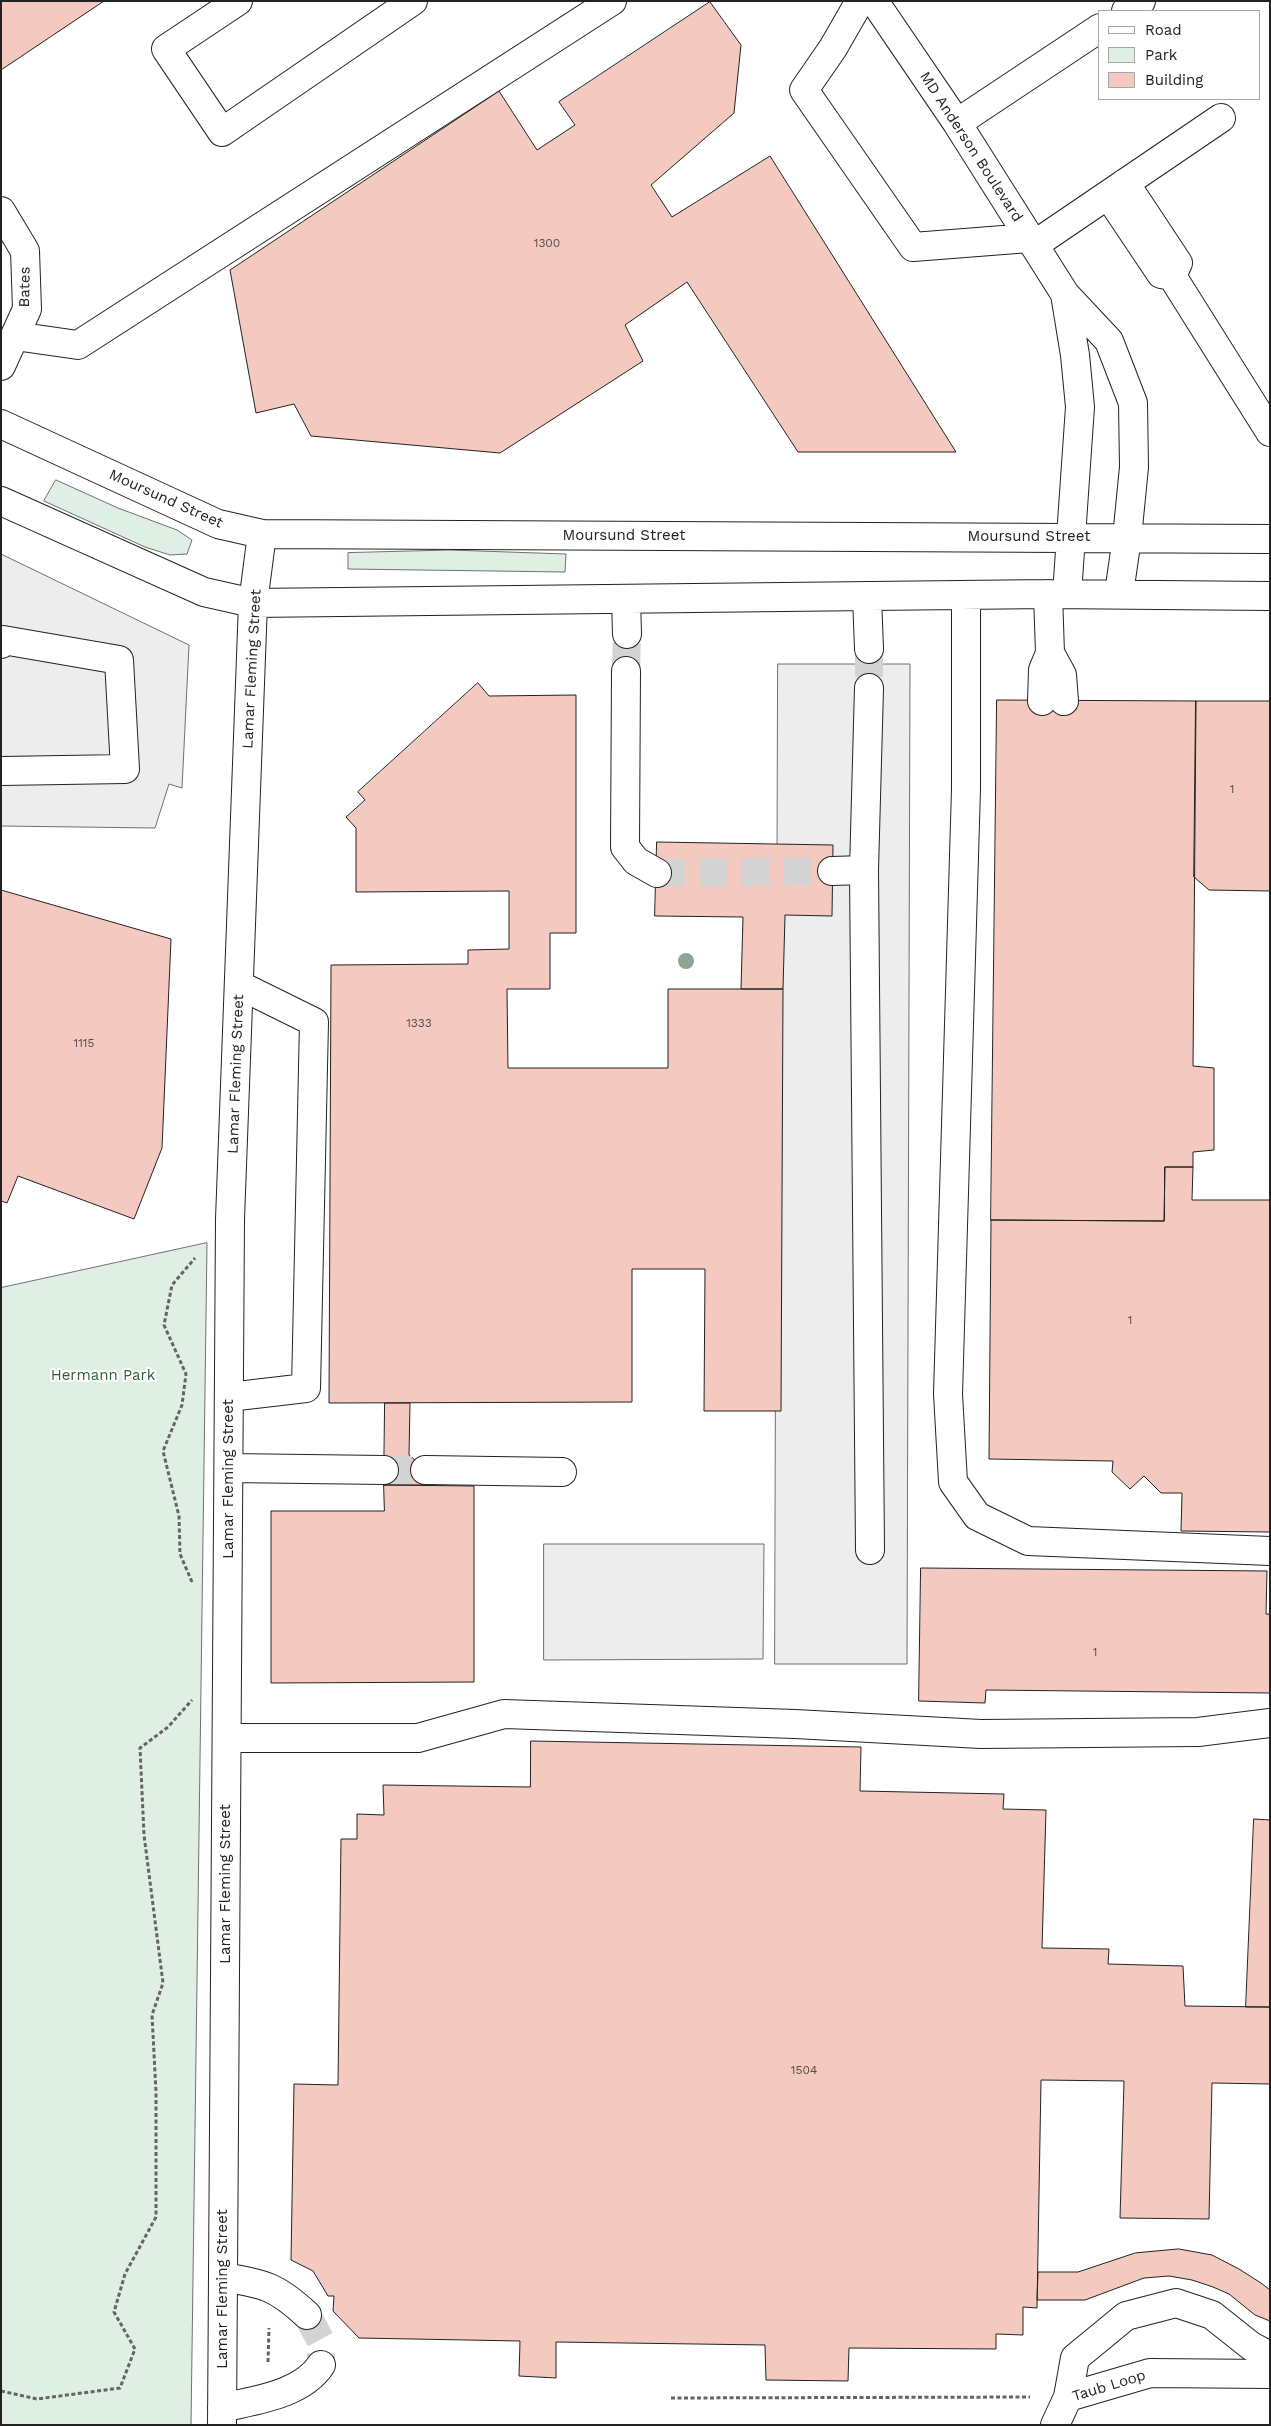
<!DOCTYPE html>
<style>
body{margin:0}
#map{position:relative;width:1271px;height:2426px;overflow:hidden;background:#fff;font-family:"Work Sans",sans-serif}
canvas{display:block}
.frame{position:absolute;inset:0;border:2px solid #222;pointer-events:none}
.legend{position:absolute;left:1098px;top:10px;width:162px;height:90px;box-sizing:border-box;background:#fff;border:1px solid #a7a7a7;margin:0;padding:6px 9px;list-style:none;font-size:15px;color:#222}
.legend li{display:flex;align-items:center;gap:10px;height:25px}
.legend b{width:25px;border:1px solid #a7a7a7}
</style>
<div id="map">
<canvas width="1271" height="2426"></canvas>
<div class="frame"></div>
<ul class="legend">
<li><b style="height:6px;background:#fff"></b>Road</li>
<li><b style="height:14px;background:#e0efe3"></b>Park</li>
<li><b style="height:14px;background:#f3c9c0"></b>Building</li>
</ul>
</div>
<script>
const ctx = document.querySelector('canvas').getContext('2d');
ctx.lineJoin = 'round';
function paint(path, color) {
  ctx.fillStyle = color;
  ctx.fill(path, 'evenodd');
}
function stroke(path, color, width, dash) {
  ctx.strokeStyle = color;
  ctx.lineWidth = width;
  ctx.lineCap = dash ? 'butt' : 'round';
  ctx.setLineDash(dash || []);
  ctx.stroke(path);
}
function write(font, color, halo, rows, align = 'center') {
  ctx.font = font + ' "Work Sans",sans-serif';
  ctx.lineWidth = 4;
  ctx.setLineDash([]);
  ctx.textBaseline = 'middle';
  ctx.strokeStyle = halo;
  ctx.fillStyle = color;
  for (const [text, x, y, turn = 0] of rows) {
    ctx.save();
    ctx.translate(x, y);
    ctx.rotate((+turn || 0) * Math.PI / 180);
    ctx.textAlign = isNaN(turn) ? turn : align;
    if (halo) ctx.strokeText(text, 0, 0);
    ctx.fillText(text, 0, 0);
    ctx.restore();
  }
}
const green = new Path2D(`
 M56,480L118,508L177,530L192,540L187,554L170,555L145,547L44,501Z
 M450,550L566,554L565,572L348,569V553Z
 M207,1243L191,2425H1V1288Z`);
paint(green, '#e0efe3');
stroke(green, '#6f6f6f', 1);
const parking = new Path2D(`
 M1,554L189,645L182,788L169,784L155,828L1,826Z
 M778,664H910L907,1664H775Z
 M544,1544H764L763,1659L544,1660Z`);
paint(parking, '#ededed');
stroke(parking, '#6f6f6f', 1);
const building = new Path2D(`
 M1,1H104L1,70Z
 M710,2L741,45L734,113L651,185L672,217L770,156L956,452H798L687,282L625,325L643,361L500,453L311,436L294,404L256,413L230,270L499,91L537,150L575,125L559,102Z
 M478,683L489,696L576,695V933H550V989H507L508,1068H668V989H783L781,1411H704L705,1269H632V1402L329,1403L331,965L468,964V950L509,949V891L356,892V828L346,817L365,800L358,792Z
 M997,700L1196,701L1193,1066L1214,1068V1150L1193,1152V1167H1165L1164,1221L991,1220Z
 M1196,701H1270V891L1209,890L1194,877Z
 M657,842L833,845L832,916L785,915L783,989H741L743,917L655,916Z
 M1,890L171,939L162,1148L134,1219L18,1176L7,1203L1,1201Z
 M1165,1167H1193L1192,1200H1270V1532L1181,1531L1182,1493H1161L1144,1476L1130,1489L1112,1472L1113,1461L989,1459L991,1220L1164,1221Z
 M385,1403H410L409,1455L423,1467L435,1485H384Z
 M384,1485L474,1486V1682L271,1683V1511H384Z
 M921,1568L1267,1571L1266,1614H1270V1693L986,1690L985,1703L919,1701Z
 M531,1741L861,1747L860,1791L1004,1794L1003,1809L1046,1810L1042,1948L1109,1949L1108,1964L1183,1966L1185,2006L1270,2007V2084L1212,2083L1209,2219L1120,2218L1124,2081L1041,2080L1037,2308L1023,2307V2335L996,2334V2349L849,2348L848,2381L766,2380L765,2345L556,2342V2378L519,2376L520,2341L359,2338L333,2311L334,2296H328L313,2271L291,2260L294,2084L338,2085L341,1839H357V1814L384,1815L383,1785L530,1787Z
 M1254,1819L1270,1820V2007H1246Z
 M1179,2249L1212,2255L1239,2269L1261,2283L1270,2290V2321L1255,2315L1229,2294L1213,2287L1192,2280L1169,2276L1144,2278L1085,2300H1037L1038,2272H1078L1135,2253Z`);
paint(building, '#f3c9c0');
stroke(building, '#222', 1);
stroke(new Path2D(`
 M869,649V688
 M626,671L627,634
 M657,873L832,871
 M384,1470H425
 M307,2315L321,2341V2365`), '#d3d3d3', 28, [28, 14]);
const minor = new Path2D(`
 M238,1L166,49L222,132L413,1
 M860,1L833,48L804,90L913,247L1029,238
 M874,1L957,123L1065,294L1109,341L1133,403L1134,467L1127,538L1119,593
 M1126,11L1141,1
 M957,123L1100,28
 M1108,195L1161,274L1172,276L1178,263L1125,183
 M1,211L25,251L27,309L1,366
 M1034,245L1221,118
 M1172,276L1270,432
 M1065,294L1075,355L1080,407L1067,594
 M15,336L78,345L612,1
 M1,424L218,524L262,534L1270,539
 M1,501L204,592L253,603L1048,594L1270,596
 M966,595V789L948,1394L953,1482L977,1516L1028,1541L1270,1551
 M867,596L869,649
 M626,599L627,634
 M1,644L3,640L119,660L125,769L1,771
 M1050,653L1062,675L1064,701
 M626,671L625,847L636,861L657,873
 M1042,701L1043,670L1050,653L1048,594
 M864,870L870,1550
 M832,871L864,870L869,688
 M229,1397L306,1388L314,1022L239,985
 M229,1468L384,1470
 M425,1470L562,1472
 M227,1738H418L504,1714L795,1724L981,1734L1198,1732L1270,1723
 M223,2277C264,2284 276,2286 307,2315
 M1068,2397L1075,2358L1126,2316L1176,2303L1212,2315L1251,2346L1270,2356
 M222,2408C255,2400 301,2395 321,2365
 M222,2425L230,1219L253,603L262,534
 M1055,2425L1068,2397L1150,2373L1270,2374`);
stroke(minor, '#222', 30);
stroke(new Path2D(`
 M192,1582L180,1554L179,1516L163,1451L182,1405L186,1374L164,1325L172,1285L195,1258
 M268,2362L269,2328
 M1,2391L37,2399L120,2388L135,2349L114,2312L125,2274L156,2217V2092L152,2015L163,1983L144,1835L140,1748L168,1727L192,1700
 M671,2398L1030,2397`), '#646464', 3, [4, 2.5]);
stroke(minor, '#fff', 28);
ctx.fillStyle = '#8da692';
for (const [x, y] of [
 [686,961]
]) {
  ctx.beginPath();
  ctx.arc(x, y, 8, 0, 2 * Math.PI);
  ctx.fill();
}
write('12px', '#564c4a', null, [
 ["1300",547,243],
 ["1",1232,789],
 ["1333",419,1023],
 ["1115",84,1043],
 ["1",1130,1320],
 ["1",1095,1652],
 ["1504",804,2070]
]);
write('15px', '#222', '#fff', [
 ["MD Anderson Boulevard",971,147,57],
 ["Bates",25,287,-89],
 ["Moursund Street",166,499,24],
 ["Moursund Street",624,536],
 ["Moursund Street",1029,537],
 ["Lamar Fleming Street",252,669,-87],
 ["Lamar Fleming Street",236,1074,-88],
 ["Lamar Fleming Street",229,1479,-90],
 ["Lamar Fleming Street",226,1884,-90],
 ["Lamar Fleming Street",223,2289,-90],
 ["Taub Loop",1109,2386,-17]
]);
write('15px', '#2f5e38', '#fff', [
 ["Hermann Park",103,1376]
]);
</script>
